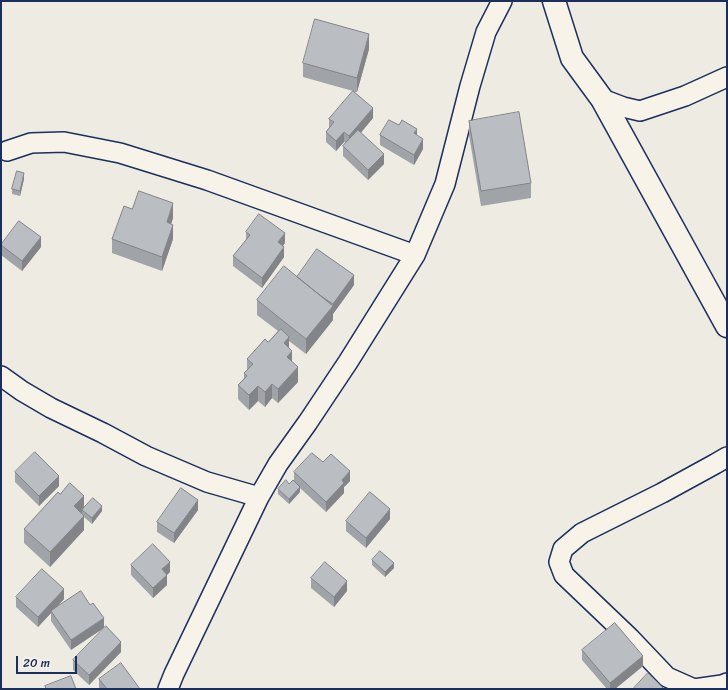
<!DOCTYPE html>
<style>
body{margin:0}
#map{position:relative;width:728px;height:690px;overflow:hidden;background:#eeebe2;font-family:Sriracha,sans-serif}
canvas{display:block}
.frame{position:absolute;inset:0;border:2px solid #1b2f5e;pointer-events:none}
.scale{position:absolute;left:16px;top:656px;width:61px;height:18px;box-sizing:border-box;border:2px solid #1b2f5e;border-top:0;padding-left:5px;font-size:12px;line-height:14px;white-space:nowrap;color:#1b2f5e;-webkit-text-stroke:3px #f7f3e8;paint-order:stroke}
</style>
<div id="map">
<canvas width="728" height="690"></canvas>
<div class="frame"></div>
<div class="scale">20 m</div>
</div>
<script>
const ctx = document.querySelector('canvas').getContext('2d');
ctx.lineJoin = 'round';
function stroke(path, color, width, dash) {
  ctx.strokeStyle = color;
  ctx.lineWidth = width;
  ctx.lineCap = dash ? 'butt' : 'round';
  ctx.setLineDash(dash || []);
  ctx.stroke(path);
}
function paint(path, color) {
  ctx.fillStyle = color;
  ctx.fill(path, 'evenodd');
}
const street = new Path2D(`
 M602,99L623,107L640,111L685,96L727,77
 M7,151L31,143L64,142L120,153L207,180L415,255
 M1,376L22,391L51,408L103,433L146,456L207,482L259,497
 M168,689L174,674L259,497L278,464L308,422L348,362L415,255L445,184L470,86L486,32L502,1
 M694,689L667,677L630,638L564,575L559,562L563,549L582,533L662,493L715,464L727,457
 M694,689L722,685L727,683`);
const secondary = new Path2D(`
 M554,1L572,58L602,99L727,326`);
stroke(street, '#1b2f5e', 22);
stroke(secondary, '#1b2f5e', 25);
stroke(street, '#f7f3e8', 19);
stroke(secondary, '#f7f3e8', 22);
paint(new Path2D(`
 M369,49L357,92H354L373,118L361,133L384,164L368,180L343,156V146L346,143L344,142L336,151L326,142V132L329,128V119L353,91L303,77V63Z
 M469,121L531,183V198L481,206L469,135Z
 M399,125L417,135L423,149L414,165L380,145V135Z
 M24,179L20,196L12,194V189Z
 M132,209L173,218L171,224L173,239L162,271L112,253V239Z
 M246,232L285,243L283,246L284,257L262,288L233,266V256L246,240Z
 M1,244L41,247L22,271L1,255Z
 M297,277L354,285L333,314V320L306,354L289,341V349L292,362L298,382L278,403L272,398L265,407L258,401L249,410L238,399V385L244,378V373L247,371V359L268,342L278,331L257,315V300Z
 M323,462L350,481L344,487V493L326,512L300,488V492L289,504L278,494V489L294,481V472Z
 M15,472L59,486L39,506L15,482Z
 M60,494L84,508L102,511L92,524L84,517V530L50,567L24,543V529Z
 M198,510L174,543L157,532V522Z
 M390,519L366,548L346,531V521Z
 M372,560L394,568L385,577L372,565Z
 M131,565L170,572L167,575V585L153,598L131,575Z
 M311,578L347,591L334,607L311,588Z
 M81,591L71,650L51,621V613L38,627L16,607V597L64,599L56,608Z
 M582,650L643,666L615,689H607L582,660Z
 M121,652L89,685L73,670V660Z
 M99,679L140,689H99Z`), '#a0a3a7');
paint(new Path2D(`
 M369,34V49L357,92V78Z
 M373,108V118L349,146V136Z
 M417,129V139L414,133Z
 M344,132V142L336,151V141Z
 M423,139V149L414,165V155Z
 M384,154V164L368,180V170Z
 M24,173V179L20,196V191Z
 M173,203V218L167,237V222Z
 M173,225V239L162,271V257Z
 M285,233V243L278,252V242Z
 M41,237V247L22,271V261Z
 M284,247V257L262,288V278Z
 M354,275V285L333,314V320L306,354V339L333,306V304Z
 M289,337V351L284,343Z
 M292,351V365L287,357Z
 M298,367V382L278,403V389Z
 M272,384V398L265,407V392Z
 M258,386V401L249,410V395Z
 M350,471V481L344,487V493L326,512V502L342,480Z
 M59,476V486L39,506V496Z
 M300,487V492L289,504V499Z
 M84,496V510H82V512L74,521V506Z
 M198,500V510L174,543V533Z
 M102,506V511L92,524V518Z
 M390,509V519L366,548V538Z
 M84,516V530L50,567V552Z
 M170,562V572L162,579V569Z
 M394,563V568L385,577V572Z
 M167,575V585L153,598V588Z
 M347,581V591L334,607V597Z
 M64,589V599L52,612L51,611V613L38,627V617Z
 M104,618V628L71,650V640Z
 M121,642V652L89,685V675Z
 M643,656V666L615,689H610V683Z`), '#828488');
const building = new Path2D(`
 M315,19L369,34L357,78L303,63Z
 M353,91L373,108L349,136L344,132L336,141L326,132L334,122L329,119Z
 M519,112L531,183L481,191L469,121Z
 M389,120L399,125L402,120L417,129L414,133L423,139L414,155L380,135Z
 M358,130L384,154L368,170L343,146Z
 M17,171L24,173L20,191L12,189Z
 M139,191L173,203L167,222L173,225L162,257L112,239L124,206L132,209Z
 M259,214L285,233L278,242L284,247L262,278L233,256L250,235L246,232Z
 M19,221L41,237L22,261L1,245Z
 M317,249L354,275L333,304L321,296L297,277Z
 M284,266L333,306L306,339L257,300Z
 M281,329L289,337L284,343L292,351L287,357L298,367L278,389L272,384L265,392L258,386L249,395L238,385L247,376L244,373L253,364L247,359L265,339L268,342Z
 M35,452L59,476L39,496L15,472Z
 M312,453L323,462L331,454L350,471L342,480L344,483L326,502L294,472Z
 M286,480L289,484L293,480L300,487L289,499L278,489Z
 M70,483L84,496L74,506L84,516L50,552L24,529L58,492L60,494Z
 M181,488L198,500L174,533L157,522Z
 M370,492L390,509L366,538L346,521Z
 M93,498L102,506L92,518L82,510Z
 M153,544L170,562L162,569L167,575L153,588L131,565Z
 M380,551L394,563L385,572L372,560Z
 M325,562L347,581L334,597L311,578Z
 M42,569L64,589L38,617L16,597Z
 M81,591L90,605L93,603L104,618L71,640L51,611Z
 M615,623L643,656L610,683L582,650Z
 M106,626L121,642L89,675L73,660Z
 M121,663L140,689H107L99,679Z
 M648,673L664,689H633Z
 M71,676L76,689H46L45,686Z`);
paint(building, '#babdc2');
stroke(building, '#828488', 1);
</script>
